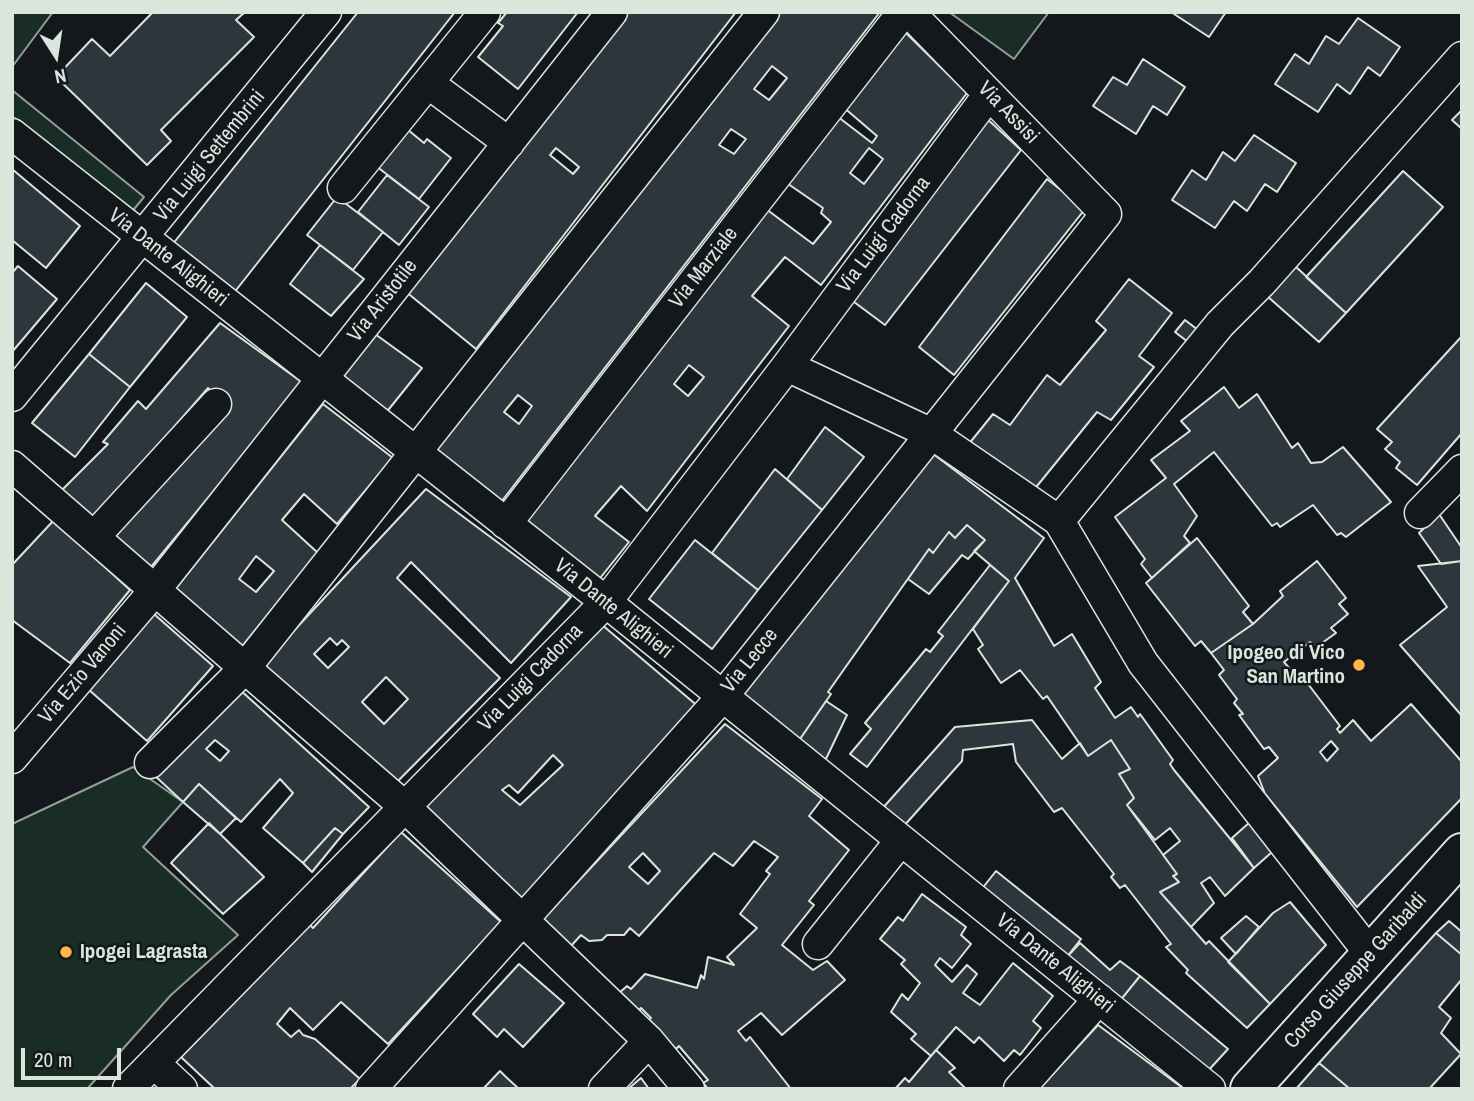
<!DOCTYPE html>
<style>
body{margin:0}
#map{position:relative;width:1474px;height:1101px;overflow:hidden;background:#14181c;font-family:"Archivo Narrow",sans-serif}
canvas{display:block}
.frame{position:absolute;inset:0;border:14px solid #d8e6dc;pointer-events:none}
.north{position:absolute;left:21px;top:21px;width:70px;height:70px;-webkit-text-stroke:5px #14181c;paint-order:stroke;rotate:168deg;font-size:19px;font-weight:700;line-height:28px;text-align:center;color:#d8e6dc}
.north::after{content:'';display:block;margin:auto;width:24px;height:32px;background:#d8e6dc;clip-path:polygon(50% 0,100% 100%,50% 72%,0 100%)}
.scale{position:absolute;left:21px;top:1048px;width:100px;height:32px;box-sizing:border-box;border:4px solid #d8e6dc;border-top:0;padding-left:9px;font-size:21px;line-height:24px;white-space:nowrap;color:#d8e6dc;-webkit-text-stroke:5px #14181c;paint-order:stroke}
</style>
<div id="map">
<canvas width="1474" height="1101"></canvas>
<div class="frame"></div>
<div class="north">N</div>
<div class="scale">20 m</div>
</div>
<script>
const ctx = document.querySelector('canvas').getContext('2d');
ctx.lineJoin = 'round';
function paint(path, color) {
  ctx.fillStyle = color;
  ctx.fill(path, 'evenodd');
}
function stroke(path, color, width, dash) {
  ctx.strokeStyle = color;
  ctx.lineWidth = width;
  ctx.lineCap = dash ? 'butt' : 'round';
  ctx.setLineDash(dash || []);
  ctx.stroke(path);
}
function write(font, color, halo, rows, align = 'center') {
  ctx.font = font + ' "Archivo Narrow",sans-serif';
  ctx.lineWidth = 5;
  ctx.setLineDash([]);
  ctx.textBaseline = 'middle';
  ctx.strokeStyle = halo;
  ctx.fillStyle = color;
  for (const [text, x, y, turn = 0] of rows) {
    ctx.save();
    ctx.translate(x, y);
    ctx.rotate((+turn || 0) * Math.PI / 180);
    ctx.textAlign = isNaN(turn) ? turn : align;
    if (halo) ctx.strokeText(text, 0, 0);
    ctx.fillText(text, 0, 0);
    ctx.restore();
  }
}
const green = new Path2D(`
 M12,12H53L12,67Z
 M949,12H1049L1014,59Z
 M12,90L144,197L130,214L12,116Z
 M133,767L183,802L143,847L238,935L171,995L87,1089H12V824Z`);
paint(green, '#1a2d24');
stroke(green, '#939e99', 2);
const building = new Path2D(`
 M153,12H245L236,20L254,37L161,130L171,141L147,165L56,77L92,39L110,56Z
 M358,12H455L233,294L172,245Z
 M507,12H578L518,89L478,57L503,26L498,23Z
 M625,12H736L476,349L405,291ZM556,148L579,167L573,174L550,155Z
 M772,12H880L498,506L429,452ZM772,66L787,78L769,100L754,89ZM731,129L746,139L734,154L719,145ZM518,395L532,406L519,424L504,412Z
 M1171,12H1226L1209,37Z
 M1358,18L1400,47L1380,76L1368,67L1350,94L1337,84L1318,112L1275,84L1295,54L1309,64L1326,36L1339,44Z
 M903,30L967,93L821,285L785,257L752,296L789,326L647,511L621,486L595,516L629,542L597,582L517,521L762,206L813,244L831,222L821,213L823,208L781,179L833,113L872,143L877,136L842,106ZM869,148L883,159L864,184L850,173ZM689,365L704,377L688,396L674,384Z
 M1143,59L1185,87L1167,115L1153,106L1136,134L1093,106L1113,77L1127,85Z
 M1462,110V129L1452,120Z
 M985,117L1021,150L885,325L846,296Z
 M402,125L424,143L427,139L451,158L419,199L372,163Z
 M1254,135L1296,163L1277,192L1265,184L1247,211L1234,201L1215,228L1172,200L1192,170L1206,180L1223,152L1235,161Z
 M12,169L80,226L46,268L12,240Z
 M1403,171L1443,207L1346,313L1306,277Z
 M387,175L429,207L399,245L358,212Z
 M1047,179L1085,209L954,375L919,347Z
 M337,197L383,232L353,270L307,235Z
 M320,245L364,279L331,316L290,284Z
 M18,266L57,299L12,352V273Z
 M1295,266L1346,313L1319,342L1267,296Z
 M1129,279L1172,313L1139,356L1154,367L1111,420L1097,412L1033,491L968,445L993,414L1010,425L1047,375L1060,385L1106,330L1096,321Z
 M146,283L187,317L130,387L89,354Z
 M1185,320L1198,330L1188,342L1175,332Z
 M220,323L303,383L151,567L113,534L224,402L208,388L92,522L62,490L108,444L103,442L138,401L146,409Z
 M375,334L422,368L385,414L340,380Z
 M1462,336V433L1417,485L1396,468L1400,462L1385,449L1392,442L1377,429Z
 M89,354L130,387L75,457L32,423Z
 M1224,387L1239,408L1257,394L1292,448L1298,443L1311,463L1322,462L1343,447L1391,502L1346,537L1341,533L1337,535L1313,505L1280,527L1277,523L1272,526L1214,452L1174,484L1197,516L1184,536L1190,543L1152,578L1141,564L1145,559L1115,517L1166,478L1151,460L1190,431L1181,421Z
 M323,404L393,458L337,524L304,494L282,520L318,553L240,649L173,592ZM256,556L274,571L256,592L239,579Z
 M825,427L864,457L822,510L787,479Z
 M932,453L1044,538L1015,578L1054,646L1072,634L1101,682L1095,688L1115,718L1131,707L1138,717L1140,714L1173,760L1170,764L1174,770L1254,868L1225,896L1210,877L1201,883L1214,903L1191,927L1160,892L1179,882L1173,876L1177,874L1163,855L1180,841L1170,828L1155,840L1127,805L1134,798L1119,774L1130,769L1111,740L1088,756L1047,696L1043,699L1020,670L1001,683L978,649L983,645L973,629L1009,581L974,551L985,540L967,525L955,538L949,532L933,553L929,549L828,692L831,694L798,742L739,699Z
 M775,469L822,510L758,590L712,553Z
 M426,489L571,597L511,663L411,562L397,578L500,678L392,787L259,668ZM330,638L337,645L342,640L349,647L328,668L314,654ZM386,677L408,699L384,724L362,702Z
 M1439,514L1462,548V561L1441,564L1419,533Z
 M54,520L130,590L70,663L12,620V565Z
 M967,525L985,540L968,559L962,555L929,594L908,579L929,549L933,553L949,532L955,538Z
 M1197,538L1249,606L1243,612L1253,624L1211,653L1201,641L1195,646L1146,583Z
 M695,540L758,590L712,649L649,599Z
 M1317,561L1346,598L1339,604L1348,614L1331,628L1336,633L1315,648L1310,642L1284,662L1301,682L1305,680L1340,726L1337,729L1340,733L1353,720L1371,741L1411,704L1462,762V798L1357,907L1265,794L1258,776L1278,758L1269,747L1264,749L1239,715L1243,714L1234,703L1237,699L1219,675L1224,670L1211,653L1253,624L1283,596L1280,591ZM1331,741L1338,749L1327,761L1320,752Z
 M1462,561V716L1400,645L1447,607L1418,566Z
 M990,565L1009,581L867,767L850,754L871,729L865,723L926,649L930,652L943,636L938,632Z
 M154,614L213,666L147,741L88,689Z
 M601,624L700,708L521,902L422,810ZM553,755L563,765L520,805L502,790L509,785L518,793Z
 M238,688L369,807L343,834L335,828L303,863L263,828L293,793L280,779L241,822L199,784L183,802L153,774ZM215,740L229,751L220,761L206,749Z
 M826,701L847,715L824,763L798,742Z
 M1032,720L1062,759L1080,743L1088,756L1111,740L1130,769L1119,774L1134,798L1127,805L1177,874L1173,876L1179,882L1160,892L1206,944L1209,941L1270,1004L1247,1028L1186,973L1188,970L1166,947L1171,944L1125,885L1120,888L1111,877L1114,874L1062,808L1054,812L1016,762L1013,744L963,750L962,761L903,827L881,810L955,727Z
 M725,724L822,799L809,816L849,850L809,901L814,905L782,945L813,970L827,961L845,980L782,1035L761,1013L738,1031L746,1041L750,1037L791,1089H708L703,1083L708,1080L679,1046L676,1049L647,1022L651,1018L641,1008L637,1012L618,994L627,986L631,989L645,974L697,988L701,975L704,979L708,957L734,965L727,957L757,928L740,914L770,874L766,871L778,857L754,841L733,866L714,853L639,936L630,928L624,935H607L602,940L589,941L581,935L571,946L543,919ZM643,853L660,871L648,884L629,867Z
 M199,784L236,818L220,834L183,802Z
 M1250,822L1272,852L1254,868L1232,838Z
 M209,823L264,877L223,914L171,863Z
 M335,828L343,834L312,872L303,863Z
 M401,832L501,922L388,1044L341,1002L313,1030L290,1008L277,1024L291,1037L299,1030L303,1035L315,1039L360,1079L350,1089H215L181,1057L310,925L313,928Z
 M996,871L1081,939L1066,958L981,890Z
 M922,894L966,927L961,935L971,944L952,968L940,958L935,965L952,982L967,965L977,974L963,993L980,1005L1013,963L1053,996L1033,1021L1041,1028L1020,1055L1014,1050L1004,1061L979,1037L974,1043L956,1027L931,1056L911,1039L916,1034L891,1012L902,994L908,1000L920,983L901,964L905,960L880,939L898,917L903,921Z
 M1290,902L1326,945L1270,1004L1228,962L1273,913Z
 M1246,916L1259,927L1236,954L1221,938Z
 M1449,921L1462,932V955L1436,933Z
 M1436,933L1462,955V979L1439,1007L1451,1018L1441,1033L1461,1054L1429,1089H1350L1319,1063Z
 M1080,943L1110,970L1120,961L1140,976L1119,1002L1066,958Z
 M519,964L564,1003L523,1047L504,1029L497,1037L473,1014Z
 M1140,976L1228,1049L1207,1072L1119,1002Z
 M1098,1025L1184,1089H1039Z
 M936,1050L955,1068L949,1072L966,1089H895L905,1078L909,1082Z
 M1319,1063L1350,1089H1296Z
 M500,1071L506,1077L519,1089H483Z
 M641,1078L649,1089H628Z`);
paint(building, '#2c363c');
stroke(building, '#d8e6dc', 2);
const street = new Path2D(`
 M428,83L509,143
 M12,134L606,602L1210,1089
 M343,188L485,12
 M787,366L932,434L1059,521L1143,663L1371,955
 M12,396L326,12
 M12,466L405,807L649,1041L689,1089
 M1420,513L1462,470
 M1059,521L1220,324L1262,282L1462,57
 M506,524L903,12
 M94,537L216,404
 M12,758L155,590L612,12
 M150,763L245,668L764,12
 M818,944L901,840
 M154,1063L182,1089
 M128,1089L606,602L787,366L989,94
 M371,1089L723,696L1106,214L909,12
 M604,1089L649,1041
 M1019,1089L1099,999`);
const secondary = new Path2D(`
 M1250,1089L1462,853`);
stroke(street, '#d8e6dc', 33);
stroke(secondary, '#d8e6dc', 42);
stroke(street, '#14181c', 30);
stroke(secondary, '#14181c', 38);
for (const [x, y, r, color] of [
 [1359,665,7,"#ffb74d"],
 [66,952,7,"#ffb74d"]
]) {
  const dot = new Path2D();
  dot.arc(x, y, r, 0, 2 * Math.PI);
  ctx.fillStyle = color;
  ctx.fill(dot);
  stroke(dot, '#14181c', 2.5);
}
write('21px', '#d8e6dc', '#14181c', [
 ["Via Assisi",1008,113,46],
 ["Via Luigi Settembrini",210,156,-51],
 ["Via Luigi Cadorna",884,235,-53],
 ["Via Dante Alighieri",168,258,38],
 ["Via Marziale",704,268,-52],
 ["Via Aristotile",383,301,-52],
 ["Via Dante Alighieri",613,609,39],
 ["Via Lecce",750,661,-51],
 ["Via Ezio Vanoni",83,674,-50],
 ["Via Luigi Cadorna",531,678,-46],
 ["Via Dante Alighieri",1055,964,39],
 ["Corso Giuseppe Garibaldi",1356,971,-48]
]);
write('bold 21px', '#d8e6dc', '#14181c', [
 ["Ipogeo di Vico",1345,653],
 ["San Martino",1345,677],
 ["Ipogei Lagrasta",80,952,"left"]
], 'right');
</script>
